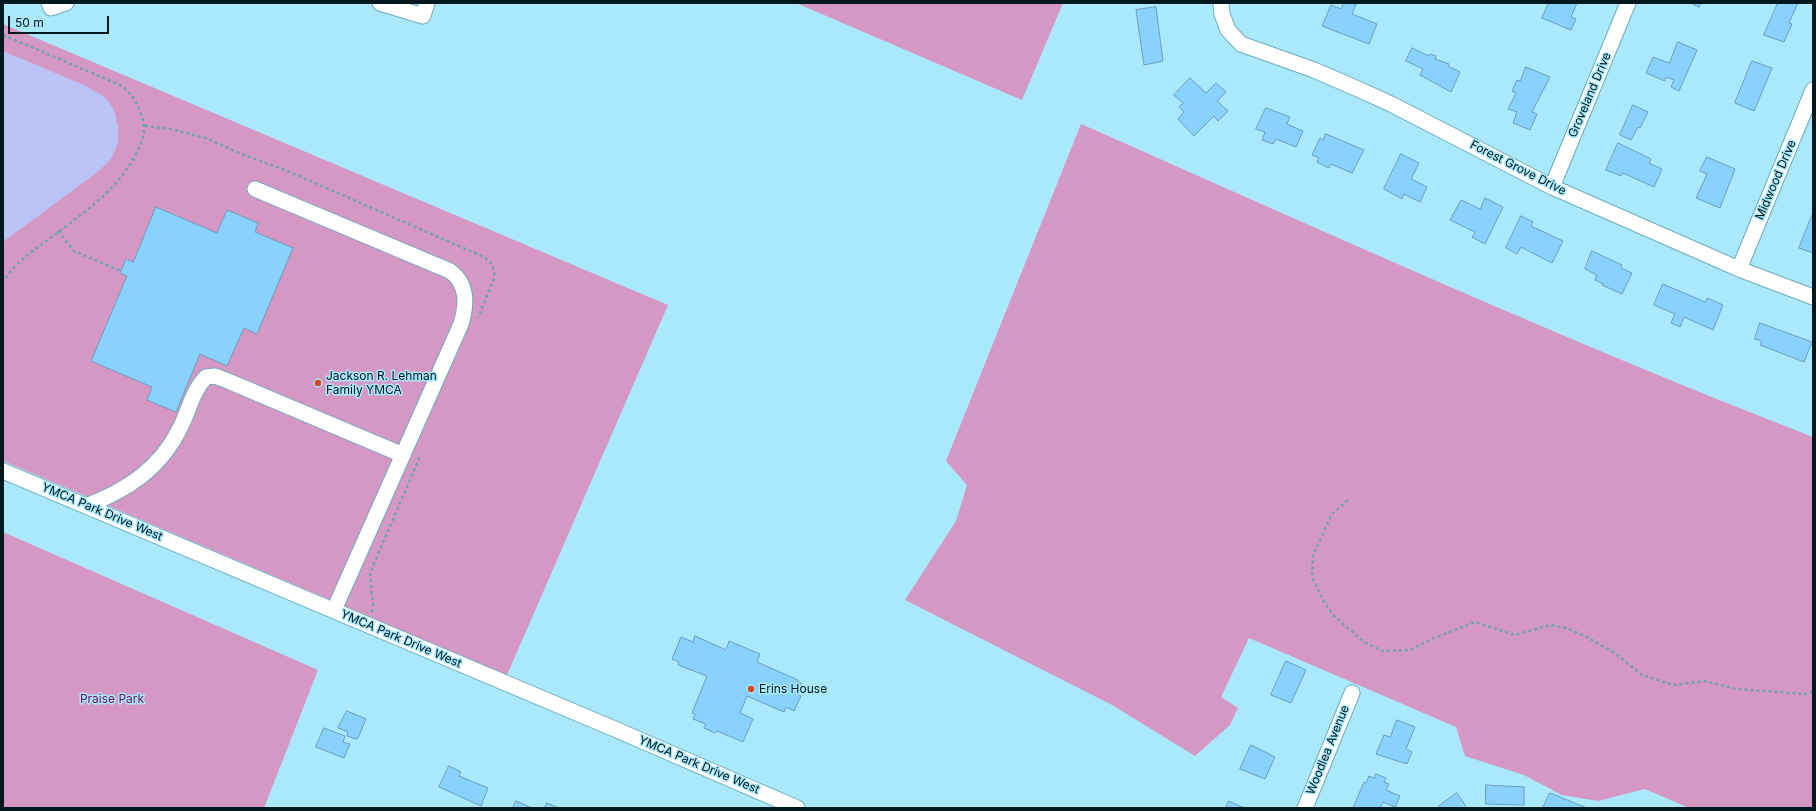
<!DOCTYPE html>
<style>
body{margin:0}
#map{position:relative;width:1816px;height:811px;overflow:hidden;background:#a9e9fb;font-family:Inter,sans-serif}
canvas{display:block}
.frame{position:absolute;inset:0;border:4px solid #00181e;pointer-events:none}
.scale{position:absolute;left:8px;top:16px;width:101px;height:18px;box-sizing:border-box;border:2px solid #00181e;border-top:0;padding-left:5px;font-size:12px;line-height:14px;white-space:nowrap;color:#00181e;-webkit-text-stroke:3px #a9e9fb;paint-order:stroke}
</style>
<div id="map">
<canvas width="1816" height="811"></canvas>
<div class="frame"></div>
<div class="scale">50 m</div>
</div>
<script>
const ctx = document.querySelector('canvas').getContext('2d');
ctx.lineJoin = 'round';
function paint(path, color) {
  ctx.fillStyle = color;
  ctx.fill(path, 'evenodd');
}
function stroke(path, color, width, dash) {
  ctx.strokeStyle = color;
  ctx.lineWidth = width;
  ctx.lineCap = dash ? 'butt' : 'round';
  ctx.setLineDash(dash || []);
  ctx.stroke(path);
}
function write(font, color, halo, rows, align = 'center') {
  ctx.font = font + ' Inter,sans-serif';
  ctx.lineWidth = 3;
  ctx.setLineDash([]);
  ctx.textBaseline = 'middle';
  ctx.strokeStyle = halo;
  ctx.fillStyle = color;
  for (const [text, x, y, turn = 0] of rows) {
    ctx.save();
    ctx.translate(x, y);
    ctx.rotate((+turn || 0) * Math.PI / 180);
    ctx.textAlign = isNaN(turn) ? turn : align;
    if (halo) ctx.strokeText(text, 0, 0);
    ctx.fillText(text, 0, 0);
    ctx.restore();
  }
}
paint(new Path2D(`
 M796,3H1063L1022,100Z
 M3,24L668,305L507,675L3,461Z
 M1081,124C1323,231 1566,341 1813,437V808H1689L1645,789L1598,801L1562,795L1524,775L1465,756L1456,727L1249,638L1221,697L1238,708L1230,725L1195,756L1112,705L905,600L956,521L967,485L946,461Z
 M3,532L318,670L264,808H3Z`), '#d598c5');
paint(new Path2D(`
 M3,51L86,86L106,98L114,110L118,127V143L111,159L99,171L3,242Z`), '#b9c3f6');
const building = new Path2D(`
 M1344,3L1356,4L1352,14L1377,24L1369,44L1322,26L1331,5L1341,9Z
 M1549,3H1577L1571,17L1576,19L1571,30L1542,18Z
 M1691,3H1701L1699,7Z
 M1778,3H1798L1789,23L1792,24L1784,42L1764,35Z
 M1156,7L1163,61L1144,65L1136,10Z
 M1678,42L1697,50L1679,91L1671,87L1674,80L1666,77L1665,81L1646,73L1653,57L1669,63Z
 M1412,48L1429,56L1430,54L1436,56L1435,59L1449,64L1448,66L1460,72L1451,92L1420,75L1423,69L1406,61Z
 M1752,61L1772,68L1754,111L1735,103Z
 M1526,67L1550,77L1532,112L1537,114L1530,130L1513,123L1517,112L1508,109L1516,93L1512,91L1517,80L1520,81Z
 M1190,78L1206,93L1216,83L1226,92L1217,101L1228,111L1218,121L1214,116L1194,136L1178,119L1184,112L1179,107L1183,103L1174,95Z
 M1633,105L1648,112L1640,128L1638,127L1631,140L1620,135Z
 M1266,108L1290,117L1287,124L1303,131L1296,147L1276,139L1273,144L1262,140L1265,132L1256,129Z
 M1326,134L1364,150L1352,173L1331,164L1329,168L1317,162L1319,158L1312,155L1320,138L1323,140Z
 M1618,143L1651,159L1649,163L1662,169L1654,187L1623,173L1621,176L1606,170Z
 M1401,154L1419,163L1411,179L1427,187L1420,202L1404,194L1402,199L1384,189Z
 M1707,157L1735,169L1720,208L1696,198L1707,174L1700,171Z
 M1485,198L1503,207L1485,244L1472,237L1475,232L1450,220L1461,200L1480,209Z
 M156,207L217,233L227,210L258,223L255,232L293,248L257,334L244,328L227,366L200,354L176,412L147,400L152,387L91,361L127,276L120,273L126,259L133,262Z
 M1813,213V253L1799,248Z
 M1521,216L1533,222L1531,226L1563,241L1552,263L1521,247L1517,254L1506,248Z
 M1592,251L1622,265L1621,268L1632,273L1622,294L1602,285L1603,284L1595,280L1597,275L1585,269Z
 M1663,284L1705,302L1707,298L1723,305L1713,330L1684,317L1680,327L1671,323L1675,314L1654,305Z
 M1760,323L1812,342L1804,362L1760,345L1762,341L1755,339Z
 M695,636L726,650L729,641L760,654L757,662L798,680V682L802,684L797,694L801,696L794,711L786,707L784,712L747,696L740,713L753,719L743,742L717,731L715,733L704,728L706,724L693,719L695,714L692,713L707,676L678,665L679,662L672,659L681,637L693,642Z
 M1286,661L1306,670L1291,703L1271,695Z
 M347,711L366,719L358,738L356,739L347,736L348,732L338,728Z
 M1397,720L1415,727L1406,749L1412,752L1407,764L1376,754L1384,735L1390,737Z
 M324,728L345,736L343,742L350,744L344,758L316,747Z
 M1251,745L1275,757L1265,779L1240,769Z
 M449,766L461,772L459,776L488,788L481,806L439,787Z
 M1376,774L1386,778L1384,782L1389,784L1386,790L1400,796L1395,807L1383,802L1380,808H1353L1364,782L1366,783L1369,776L1374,778Z
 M1486,785L1524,787V805L1486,804Z
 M1457,793L1467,808H1438L1439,806Z
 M1550,793L1587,808H1543Z
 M516,801L532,808H513Z
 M1229,801L1244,808H1226Z
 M547,803L559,808H545Z`);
paint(building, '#89d2ff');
stroke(building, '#6c9cba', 1);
const minor = new Path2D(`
 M49,3L51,8L66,3
 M380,3L423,16L427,3
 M1221,3L1222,14L1228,30L1241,44L1314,70L1358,89L1391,104L1552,187L1739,269L1813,297
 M1552,187L1628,3
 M255,189L450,271C468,284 467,304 461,324L334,610
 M1739,269L1813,90
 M3,471L617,730L797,808
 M86,506C127,490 160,469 180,428C189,411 192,391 206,377L215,376L228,381L403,455
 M1305,808L1352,693`);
stroke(minor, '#6dacbc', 17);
stroke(new Path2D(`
 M3,35L120,85C131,92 137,102 141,114C147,130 143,140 136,154C115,195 74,219 40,246C26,256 11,267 3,282
 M145,126L171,129L206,138L239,153L285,170L484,257L491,263L495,276L478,318
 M58,231L74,251L121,271
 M1348,500L1332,514L1313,555L1312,577L1323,600L1333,615L1364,642L1382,651L1410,650L1434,638L1475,622L1515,635L1550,625L1566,628L1585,636L1616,654L1642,675L1673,685L1705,681L1736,689L1805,694L1813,692
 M372,612L373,604L370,573L421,454`), '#70a2b0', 2.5, [3, 3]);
stroke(minor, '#fff', 15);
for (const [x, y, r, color] of [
 [318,383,4,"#d44b22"],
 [751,689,4,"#d44b22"]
]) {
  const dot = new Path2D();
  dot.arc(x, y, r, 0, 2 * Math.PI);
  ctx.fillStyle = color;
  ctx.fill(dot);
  stroke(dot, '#a9e9fb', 1.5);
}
write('12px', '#00181e', '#a9e9fb', [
 ["Groveland Drive",1590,95,-67],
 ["Forest Grove Drive",1518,168,27],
 ["Midwood Drive",1776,180,-67],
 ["YMCA Park Drive West",102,512,23],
 ["YMCA Park Drive West",401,639,23],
 ["Woodlea Avenue",1328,750,-68],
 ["YMCA Park Drive West",699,765,23]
]);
write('12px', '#00181e', '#a9e9fb', [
 ["Jackson R. Lehman",326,376],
 ["Family YMCA",326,390],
 ["Erins House",759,689]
], 'left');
write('12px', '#6d0e5d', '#a9e9fb', [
 ["Praise Park",112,699]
]);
</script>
